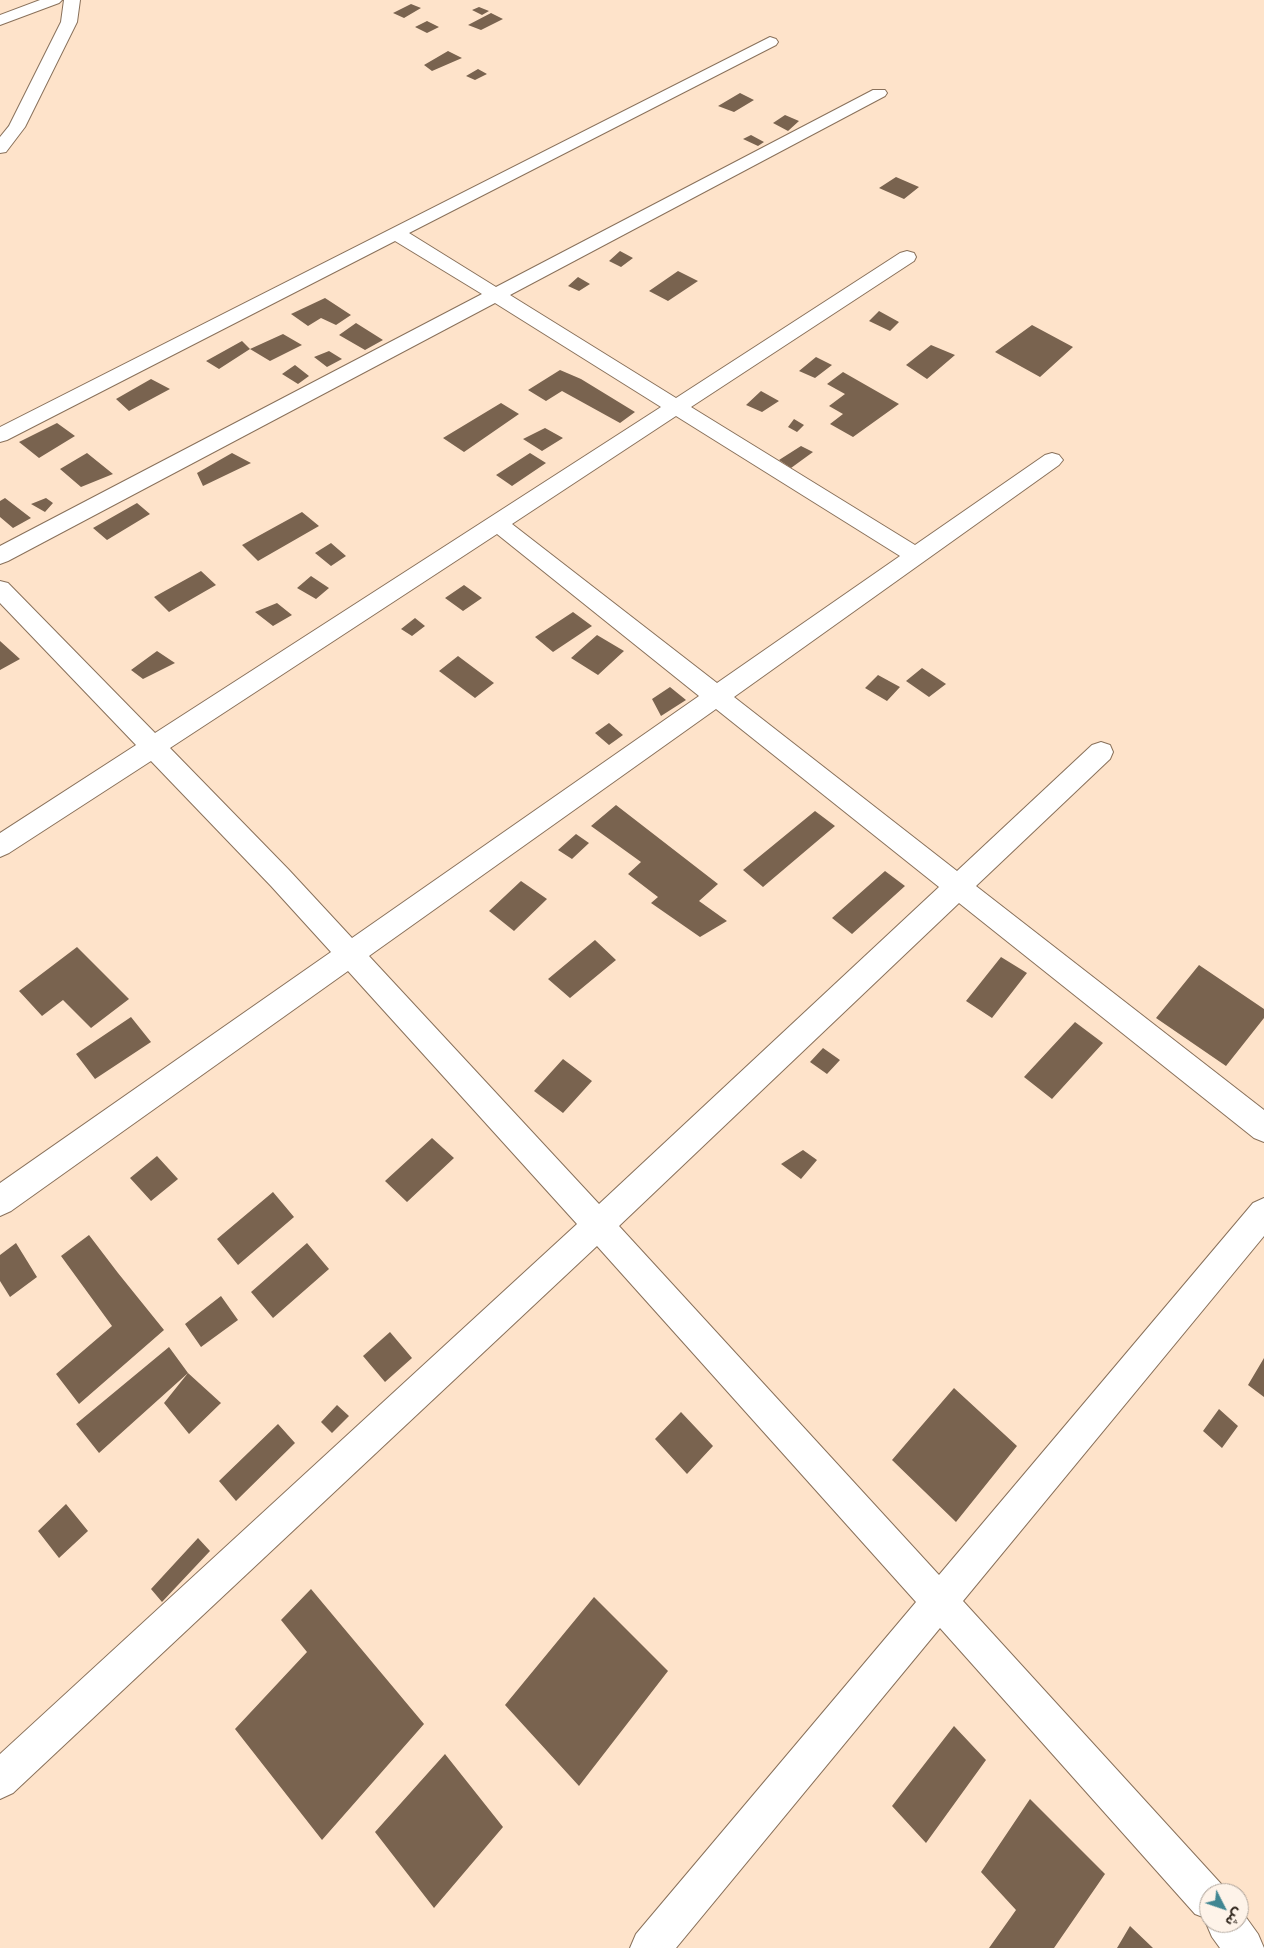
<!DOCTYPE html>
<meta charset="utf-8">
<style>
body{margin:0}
#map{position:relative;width:1264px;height:1948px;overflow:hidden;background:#fee3ca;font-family:Quicksand,"Noto Sans Arabic",sans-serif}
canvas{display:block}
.north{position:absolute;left:1199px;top:1883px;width:50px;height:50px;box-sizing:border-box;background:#fef3e9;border:1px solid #aea399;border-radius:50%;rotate:131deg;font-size:14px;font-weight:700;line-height:20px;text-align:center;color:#352b22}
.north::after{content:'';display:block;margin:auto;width:18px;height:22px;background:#418692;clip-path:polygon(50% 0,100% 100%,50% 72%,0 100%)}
</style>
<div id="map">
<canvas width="1264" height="1948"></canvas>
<div class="north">ش</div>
</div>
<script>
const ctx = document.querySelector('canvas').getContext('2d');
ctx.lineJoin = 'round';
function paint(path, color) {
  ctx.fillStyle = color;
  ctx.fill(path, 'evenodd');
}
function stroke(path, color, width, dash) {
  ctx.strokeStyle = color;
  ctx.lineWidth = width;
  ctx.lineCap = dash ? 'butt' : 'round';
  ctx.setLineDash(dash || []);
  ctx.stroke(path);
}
paint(new Path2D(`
 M411,4L421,8L404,18L393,13Z
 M479,7L489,11L482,15L472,10Z
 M491,13L503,19L481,30L468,25Z
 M427,21L439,27L427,33L415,27Z
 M448,51L462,58L432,71L424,65Z
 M478,69L487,74L475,80L466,76Z
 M740,93L754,100L734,112L718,106Z
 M785,115L799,121L788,131L773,123Z
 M751,135L764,142L758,146L743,139Z
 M896,177L919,187L904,199L879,188Z
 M620,251L633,258L621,267L609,261Z
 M678,271L698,281L668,301L649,291Z
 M578,277L590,284L579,291L568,286Z
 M325,298L351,315L336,325L321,318L308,326L291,314Z
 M879,311L899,322L890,331L869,321Z
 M356,323L383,340L365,350L339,335Z
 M1032,325L1073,347L1040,377L995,352Z
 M283,334L302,345L270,361L250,349Z
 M242,341L250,349L219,369L206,361Z
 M931,345L955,355L927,379L906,365Z
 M329,351L342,359L327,367L314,357Z
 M816,357L832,365L815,378L799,371Z
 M295,365L309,376L298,384L282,374Z
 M560,370L581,379L635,412L620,423L562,391L546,401L528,390Z
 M843,372L899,404L853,437L830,424L843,414L829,406L845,394L827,384Z
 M151,379L170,389L129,411L116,399Z
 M761,391L779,401L762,412L746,405Z
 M501,403L519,414L464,452L443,438Z
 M794,419L804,425L797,432L788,427Z
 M57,423L75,436L39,458L19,442Z
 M545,428L563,438L542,451L523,439Z
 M801,446L813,452L791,468L779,460Z
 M87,453L113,474L81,487L60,469Z
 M232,453L251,463L203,486L197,473Z
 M530,453L546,463L512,486L496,475Z
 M5,498L31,518L13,528L0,517V501Z
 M46,498L53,503L45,512L31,504Z
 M137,503L150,514L107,540L93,528Z
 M302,512L319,526L258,561L242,545Z
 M331,543L346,556L331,566L315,553Z
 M201,571L216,585L169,612L154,597Z
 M311,576L329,588L316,599L297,588Z
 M464,585L482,598L463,611L445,598Z
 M277,603L292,615L273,626L255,612Z
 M573,612L592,626L553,652L535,637Z
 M415,618L425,626L412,636L401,629Z
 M597,635L624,651L598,675L571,658Z
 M0,641L20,659L0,670Z
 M157,651L175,663L143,679L131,670Z
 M458,656L494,683L475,698L439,671Z
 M922,668L946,684L929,697L906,681Z
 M878,675L900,687L887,701L865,688Z
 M670,687L686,700L661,716L652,699Z
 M609,723L623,735L609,745L595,733Z
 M616,805L718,884L699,901L727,921L700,937L651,903L658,897L628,874L641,862L591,826Z
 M815,811L835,826L763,887L743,870Z
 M576,834L589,843L572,859L558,850Z
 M885,871L905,886L852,934L832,918Z
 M521,881L547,899L514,931L489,911Z
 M595,940L616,960L570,998L548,979Z
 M77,947L129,999L91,1028L63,1000L42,1016L19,991Z
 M1001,957L1027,973L992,1018L966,1001Z
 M1199,965L1264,1009V1018L1226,1066L1156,1018Z
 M131,1017L151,1042L95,1079L76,1054Z
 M1075,1022L1103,1043L1052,1099L1024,1077Z
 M823,1048L840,1060L827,1074L810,1062Z
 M563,1059L592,1081L563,1113L534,1091Z
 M432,1138L454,1158L407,1202L385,1181Z
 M803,1150L817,1160L801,1179L781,1164Z
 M157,1156L178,1179L151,1201L130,1178Z
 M273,1192L294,1217L238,1265L217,1239Z
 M89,1235L118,1273L164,1330L79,1404L56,1374L112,1326L61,1256Z
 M16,1243L37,1277L10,1297L0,1281V1255Z
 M307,1243L329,1269L273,1318L251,1292Z
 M221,1296L238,1320L201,1347L185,1324Z
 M390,1332L412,1358L385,1382L363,1356Z
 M169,1347L188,1373L221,1403L189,1434L164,1403L188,1373L99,1453L76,1424Z
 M1264,1358V1397L1248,1385Z
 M954,1388L1017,1446L956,1522L892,1460Z
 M337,1405L349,1416L332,1433L321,1422Z
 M1219,1409L1238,1426L1222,1448L1203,1431Z
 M681,1412L713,1446L687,1474L655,1439Z
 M278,1424L295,1443L236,1501L219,1481Z
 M66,1504L88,1531L59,1558L38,1531Z
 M198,1538L210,1551L162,1602L151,1589Z
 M311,1589L424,1724L322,1840L235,1729L307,1652L281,1620Z
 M594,1597L668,1671L579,1786L505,1705Z
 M954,1726L986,1760L926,1843L892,1806Z
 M445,1754L503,1827L434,1908L375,1832Z
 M1030,1799L1105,1874L1054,1948H989L1016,1910L981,1872Z
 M1130,1926L1153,1948H1117Z`), '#79634f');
const minor = new Path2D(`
 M40,0H62L59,3L0,25V15Z
 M64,0H80L77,22L25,127L6,152L0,153V137L9,126L61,22Z
 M770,37L776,39L778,42L776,45L409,233L496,287L873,90H885L887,93L885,96L510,295L676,398L900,253L907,251L914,253L916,257L914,261L691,407L915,545L1045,455L1052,453L1059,455L1063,460L1059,465L734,697L957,871L1092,745L1101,742L1110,745L1113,752L1110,759L976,886L1264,1110V1142L1254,1138L959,903L619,1226L939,1575L1253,1203L1264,1198V1236L963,1601L1223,1886L1226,1893H1209V1923H1239L1240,1909L1258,1934L1264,1948H1220L1212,1937L1206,1923L1208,1919L1195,1914L940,1628L676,1948H630L636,1934L916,1602L597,1246L13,1793L0,1799V1754L577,1224L348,971L11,1211L0,1216V1183L331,952L271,886L151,761L9,853L0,857V833L136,745L0,603V581L8,583L155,733L661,407L495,303L8,561L0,564V546L482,294L395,241L7,440L0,442V427ZM676,416L900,556L717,683L512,524ZM497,534L699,696L352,938L289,870L170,748ZM716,709L939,887L599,1204L369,956Z`);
stroke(minor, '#89715b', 2);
paint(minor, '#fff');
</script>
